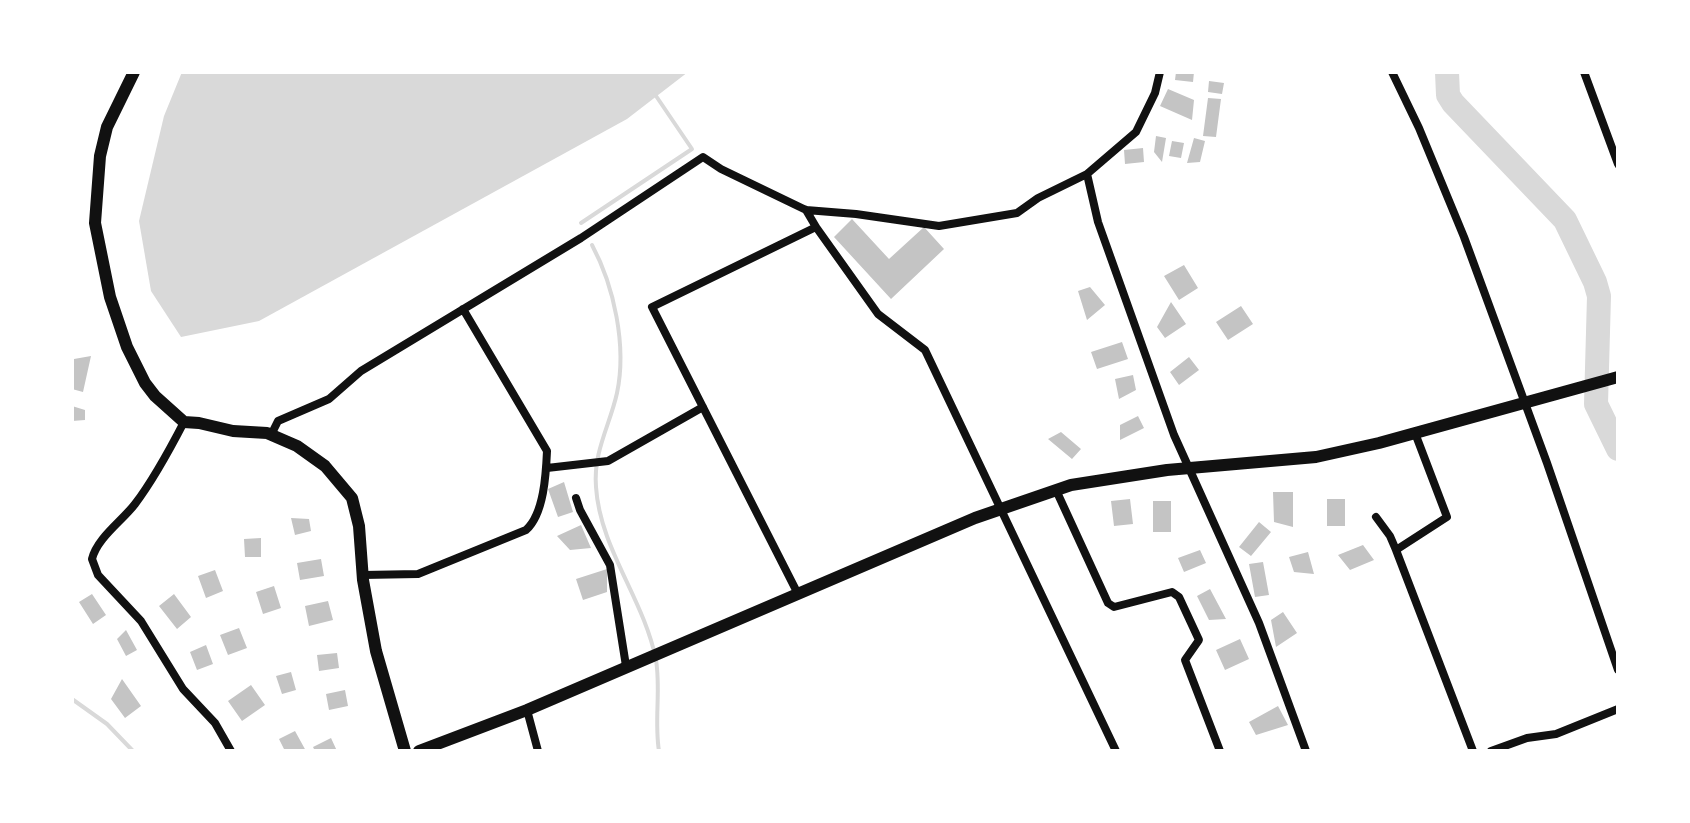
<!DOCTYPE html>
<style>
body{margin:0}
#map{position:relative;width:1690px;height:823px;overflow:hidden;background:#fff;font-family:Quicksand,sans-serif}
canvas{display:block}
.frame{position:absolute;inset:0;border:74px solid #fff;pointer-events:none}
</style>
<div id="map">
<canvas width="1690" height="823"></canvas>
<div class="frame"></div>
</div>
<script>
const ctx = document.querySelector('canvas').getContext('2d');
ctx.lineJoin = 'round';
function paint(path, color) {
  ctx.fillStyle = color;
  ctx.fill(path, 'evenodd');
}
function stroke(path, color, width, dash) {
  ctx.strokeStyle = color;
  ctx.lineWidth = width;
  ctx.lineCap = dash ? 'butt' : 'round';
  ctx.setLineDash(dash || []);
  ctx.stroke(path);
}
paint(new Path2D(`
 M182,72H688L627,119L259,321L181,337L151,291L139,221L164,116Z`), '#d9d9d9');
stroke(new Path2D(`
 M581,223L692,149L654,93
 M592,245C614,286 627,346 617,393C610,425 593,452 596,487C600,549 644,599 656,660C661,690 654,721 659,751
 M72,699L107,724L133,751`), '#d9d9d9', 4);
stroke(new Path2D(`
 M1447,72L1448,95L1453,103L1565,220L1595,282L1599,296L1596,404L1618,449`), '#d9d9d9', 24);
paint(new Path2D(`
 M1176,72H1194L1193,82L1175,80Z
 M1209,81L1224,83L1222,94L1208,92Z
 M1168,89L1194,100L1192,120L1160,106Z
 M1208,98L1221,99L1216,137L1203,136Z
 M1156,136L1166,138L1162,162L1154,152Z
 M1194,138L1205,141L1200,162L1187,163Z
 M1172,141L1184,143L1181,158L1169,156Z
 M1143,148L1144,162L1125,164L1124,150Z
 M852,219L889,259L924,227L944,249L891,299L834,237Z
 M1184,265L1198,288L1179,300L1164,276Z
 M1090,287L1105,305L1087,320L1078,291Z
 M1171,302L1186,324L1165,338L1157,327Z
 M1241,306L1253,324L1228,340L1216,322Z
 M1122,342L1128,359L1097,369L1091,352Z
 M91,356L83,392L72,389L74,359Z
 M1189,357L1199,370L1179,385L1170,372Z
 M1133,375L1136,390L1119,399L1115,379Z
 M72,406L85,410V420L72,421Z
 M1138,416L1144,428L1120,440V425Z
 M1061,432L1081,449L1072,459L1048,439Z
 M564,482L573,512L558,517L548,489Z
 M1273,492H1293V527L1274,522Z
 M1130,499L1133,524L1114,526L1111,501Z
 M1327,499H1345V526H1327Z
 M1153,501H1171V532H1153Z
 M291,518L309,519L311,531L295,535Z
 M1259,522L1271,532L1251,556L1239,547Z
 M581,525L591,548L570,550L557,536Z
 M261,538V557H245L244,539Z
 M1363,545L1374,560L1350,570L1338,555Z
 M1200,550L1206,563L1184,572L1178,558Z
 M1308,552L1314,574L1294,572L1289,557Z
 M321,559L324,576L300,580L297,563Z
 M1263,562L1269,595L1255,597L1249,564Z
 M607,569V592L583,600L576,579Z
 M215,570L223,591L206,598L198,576Z
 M274,586L281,608L263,614L256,592Z
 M1210,589L1226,619L1209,620L1197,596Z
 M92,594L106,615L93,624L79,602Z
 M174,594L191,617L177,629L159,606Z
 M328,601L333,620L309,626L305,606Z
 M1283,612L1297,633L1276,647L1271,620Z
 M239,628L247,648L228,655L220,635Z
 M126,630L137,650L126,656L117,639Z
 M1240,639L1249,659L1225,670L1216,650Z
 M206,645L213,664L197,670L190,652Z
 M337,653L339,668L319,671L317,655Z
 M291,672L296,690L282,694L276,676Z
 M122,679L141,706L125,718L111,699Z
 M251,685L265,705L242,721L228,701Z
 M345,690L348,706L329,710L326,694Z
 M1278,706L1288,725L1256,735L1249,722Z
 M295,731L306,751H285L279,739Z
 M331,738L337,751H315L313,747Z`), '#c4c4c4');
stroke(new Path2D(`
 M1160,72L1155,93L1136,132L1087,174L1098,222L1174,435L1259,623L1306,751
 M1392,72L1419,128L1464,237L1547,463L1618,670
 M1584,72L1618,164
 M816,227L878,314L925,350L1116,751
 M184,422C169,451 154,479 135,504C122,521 97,538 92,559L98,575L141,621L183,689L215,723L231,751
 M1415,433L1447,517L1396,550L1473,751
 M271,435L278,421L329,399L361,371L581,238L703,157L721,169L806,210L856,214L939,226L1017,213L1038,198L1087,174
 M547,468L608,461L703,407
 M1056,490L1108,603L1114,607L1172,592L1179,597L1199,640L1185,660L1220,751
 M576,498L580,510L610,565L626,666
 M1376,517L1390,536L1396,550
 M363,575L418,574L526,530C544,514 546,474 547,451L463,309
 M798,594L652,307L816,227L806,210
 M527,710L538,751
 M1491,751L1527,738L1556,734L1618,709`), '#111', 8);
stroke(new Path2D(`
 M134,72L107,127L100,156L95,223L110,297L127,347L145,383L155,396L184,422L199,423L233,431L267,433L297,446L325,466L352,498L359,526L363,580L376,651L405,751
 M419,751L527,710L975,518L1071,485L1167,470L1316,457L1379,443L1618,377`), '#111', 12);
</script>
